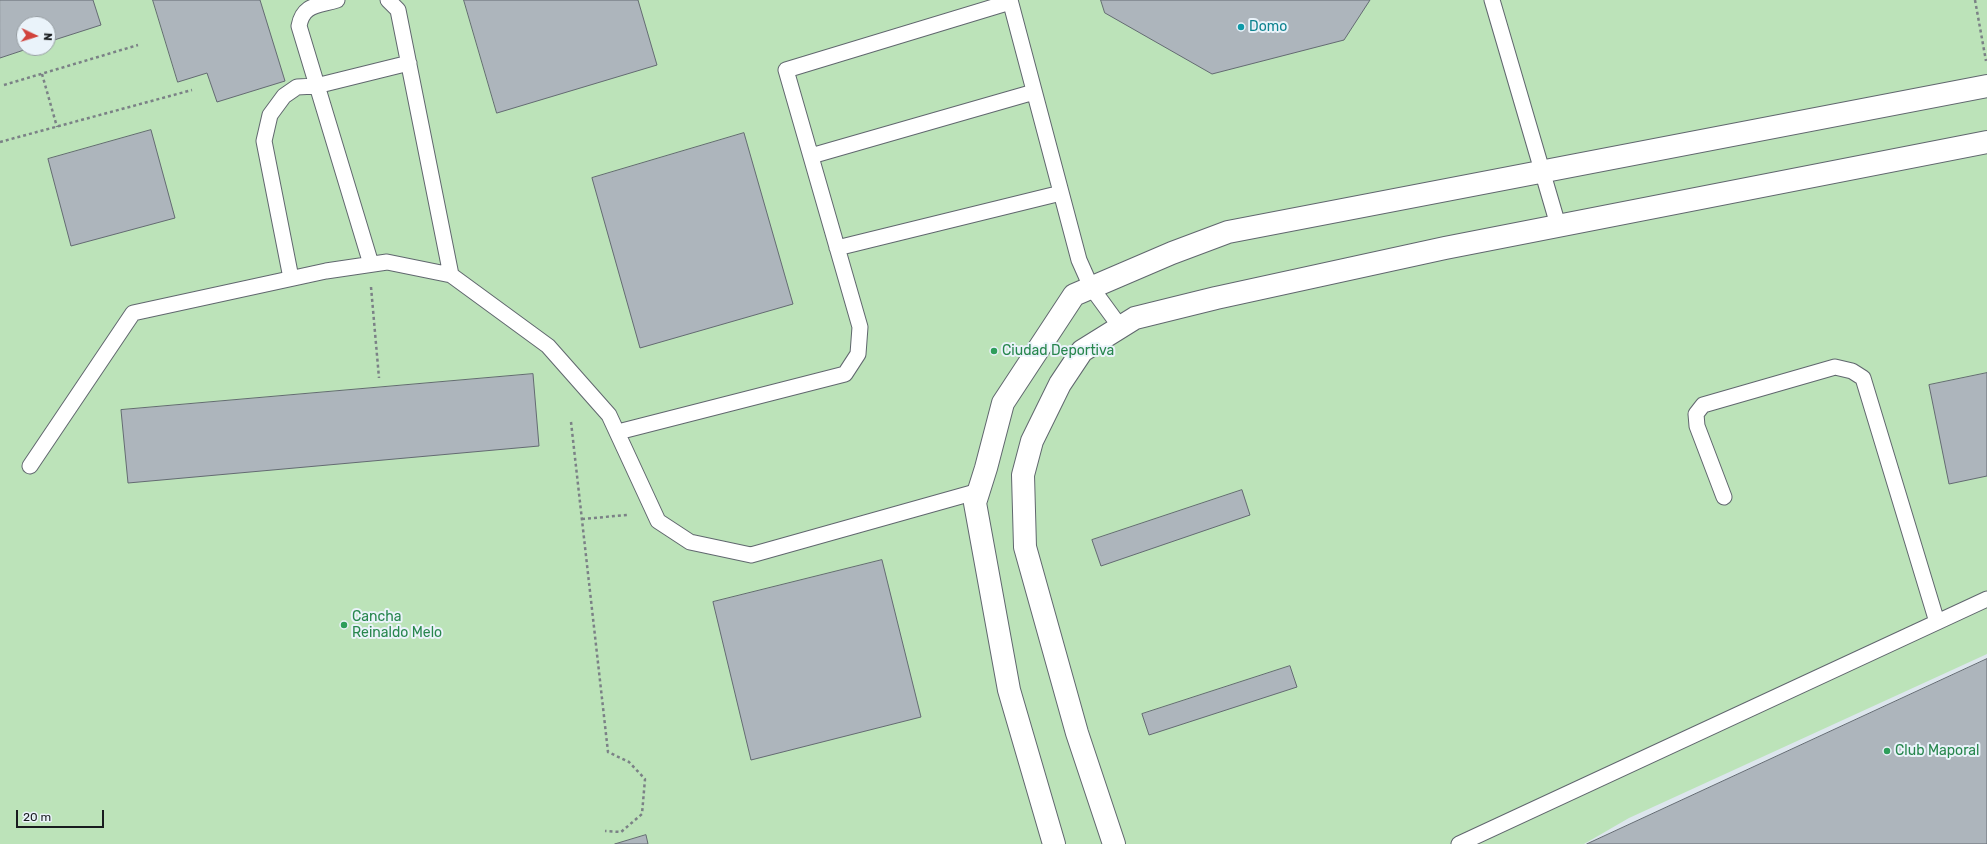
<!DOCTYPE html>
<style>
body{margin:0}
#map{position:relative;width:1987px;height:844px;overflow:hidden;background:#dde6ed;font-family:Rubik,sans-serif}
canvas{display:block}
.north{position:absolute;left:16px;top:16px;width:40px;height:40px;box-sizing:border-box;background:#eaf3fa;border:1px solid #969da2;border-radius:50%;rotate:94deg;font-size:11px;font-weight:700;line-height:16px;text-align:center;color:#191c1f}
.north::after{content:'';display:block;margin:auto;width:14px;height:18px;background:#d1433c;clip-path:polygon(50% 0,100% 100%,50% 72%,0 100%)}
.scale{position:absolute;left:16px;top:810px;width:88px;height:18px;box-sizing:border-box;border:2px solid #191c1f;border-top:0;padding-left:5px;font-size:12px;line-height:14px;white-space:nowrap;color:#191c1f;-webkit-text-stroke:3px #eaf3fa;paint-order:stroke}
</style>
<div id="map">
<canvas width="1987" height="844"></canvas>
<div class="north">N</div>
<div class="scale">20 m</div>
</div>
<script>
const ctx = document.querySelector('canvas').getContext('2d');
ctx.lineJoin = 'round';
function paint(path, color) {
  ctx.fillStyle = color;
  ctx.fill(path, 'evenodd');
}
function stroke(path, color, width, dash) {
  ctx.strokeStyle = color;
  ctx.lineWidth = width;
  ctx.lineCap = dash ? 'butt' : 'round';
  ctx.setLineDash(dash || []);
  ctx.stroke(path);
}
function write(font, color, halo, rows, align = 'center') {
  ctx.font = font + ' Rubik,sans-serif';
  ctx.lineWidth = 4;
  ctx.setLineDash([]);
  ctx.textBaseline = 'middle';
  ctx.strokeStyle = halo;
  ctx.fillStyle = color;
  for (const [text, x, y, turn = 0] of rows) {
    ctx.save();
    ctx.translate(x, y);
    ctx.rotate((+turn || 0) * Math.PI / 180);
    ctx.textAlign = isNaN(turn) ? turn : align;
    if (halo) ctx.strokeText(text, 0, 0);
    ctx.fillText(text, 0, 0);
    ctx.restore();
  }
}
paint(new Path2D(`
 M0,0H1987V654L1629,818L1584,844H0ZM24,24H48V48H24Z`), '#bce3b9');
const building = new Path2D(`
 M0,0H93L101,25L48,42V24H24V48H30L0,58Z
 M153,0H260L285,81L217,102L207,73L178,82Z
 M464,0H638L657,65L497,113Z
 M1101,0H1370L1344,40L1212,74L1105,13Z
 M151,130L175,218L71,246L48,159Z
 M744,133L793,304L640,348L592,178Z
 M1987,373V476L1949,484L1929,385Z
 M533,374L539,446L128,483L121,410Z
 M1242,490L1250,515L1101,566L1092,540Z
 M882,560L921,717L751,760L713,602Z
 M1987,659V844H1587Z
 M1290,666L1297,687L1149,735L1142,714Z
 M646,835L648,844H615Z`);
paint(building, '#adb5bc');
stroke(building, '#646b72', 1);
const lane = new Path2D(`
 M337,0C318,6 303,4 299,26L371,264
 M388,0L398,10L451,275
 M1010,0L1079,260L1091,287L1121,328
 M1492,0L1558,225
 M811,156L1034,92
 M837,248L1061,193
 M291,278L264,141L270,115L284,96L297,87L316,86L409,63
 M618,432L845,374L858,354L860,327L786,70L1010,2
 M30,466L133,313L326,271L387,262L451,275L548,346L609,415L658,521L690,542L751,555L979,491
 M1724,497L1697,426L1696,414L1703,405L1835,367L1852,371L1863,378L1937,622
 M1459,844L1987,599`);
const street = new Path2D(`
 M1054,844L1009,690L975,503L986,468L1003,403L1074,295L1172,253L1228,232L1987,86
 M1114,844L1077,733L1025,547L1023,475L1032,441L1060,384L1082,351L1135,318L1216,298L1445,248L1987,142`);
stroke(lane, '#60676e', 17);
stroke(street, '#60676e', 24);
stroke(new Path2D(`
 M1975,0L1986,61
 M42,74L57,127
 M4,85L138,45
 M0,142L192,90
 M371,287L379,378
 M571,422L608,752L629,762L645,779L642,814L621,832L605,831
 M582,519L627,515`), '#7b8186', 2.5, [3, 3]);
stroke(lane, '#fff', 15);
stroke(street, '#fff', 22);
for (const [x, y, r, color] of [
 [1241,27,4,"#0f9aa8"],
 [994,351,4,"#2e9e5b"],
 [344,625,4,"#2e9e5b"],
 [1887,751,4,"#2e9e5b"]
]) {
  const dot = new Path2D();
  dot.arc(x, y, r, 0, 2 * Math.PI);
  ctx.fillStyle = color;
  ctx.fill(dot);
  stroke(dot, '#eaf3fa', 1.5);
}
write('14px', '#0d838f', '#eaf3fa', [
 ["Domo",1249,27]
], 'left');
write('14px', '#27864d', '#eaf3fa', [
 ["Ciudad Deportiva",1002,351],
 ["Cancha",352,617],
 ["Reinaldo Melo",352,633],
 ["Club Maporal",1895,751]
], 'left');
</script>
